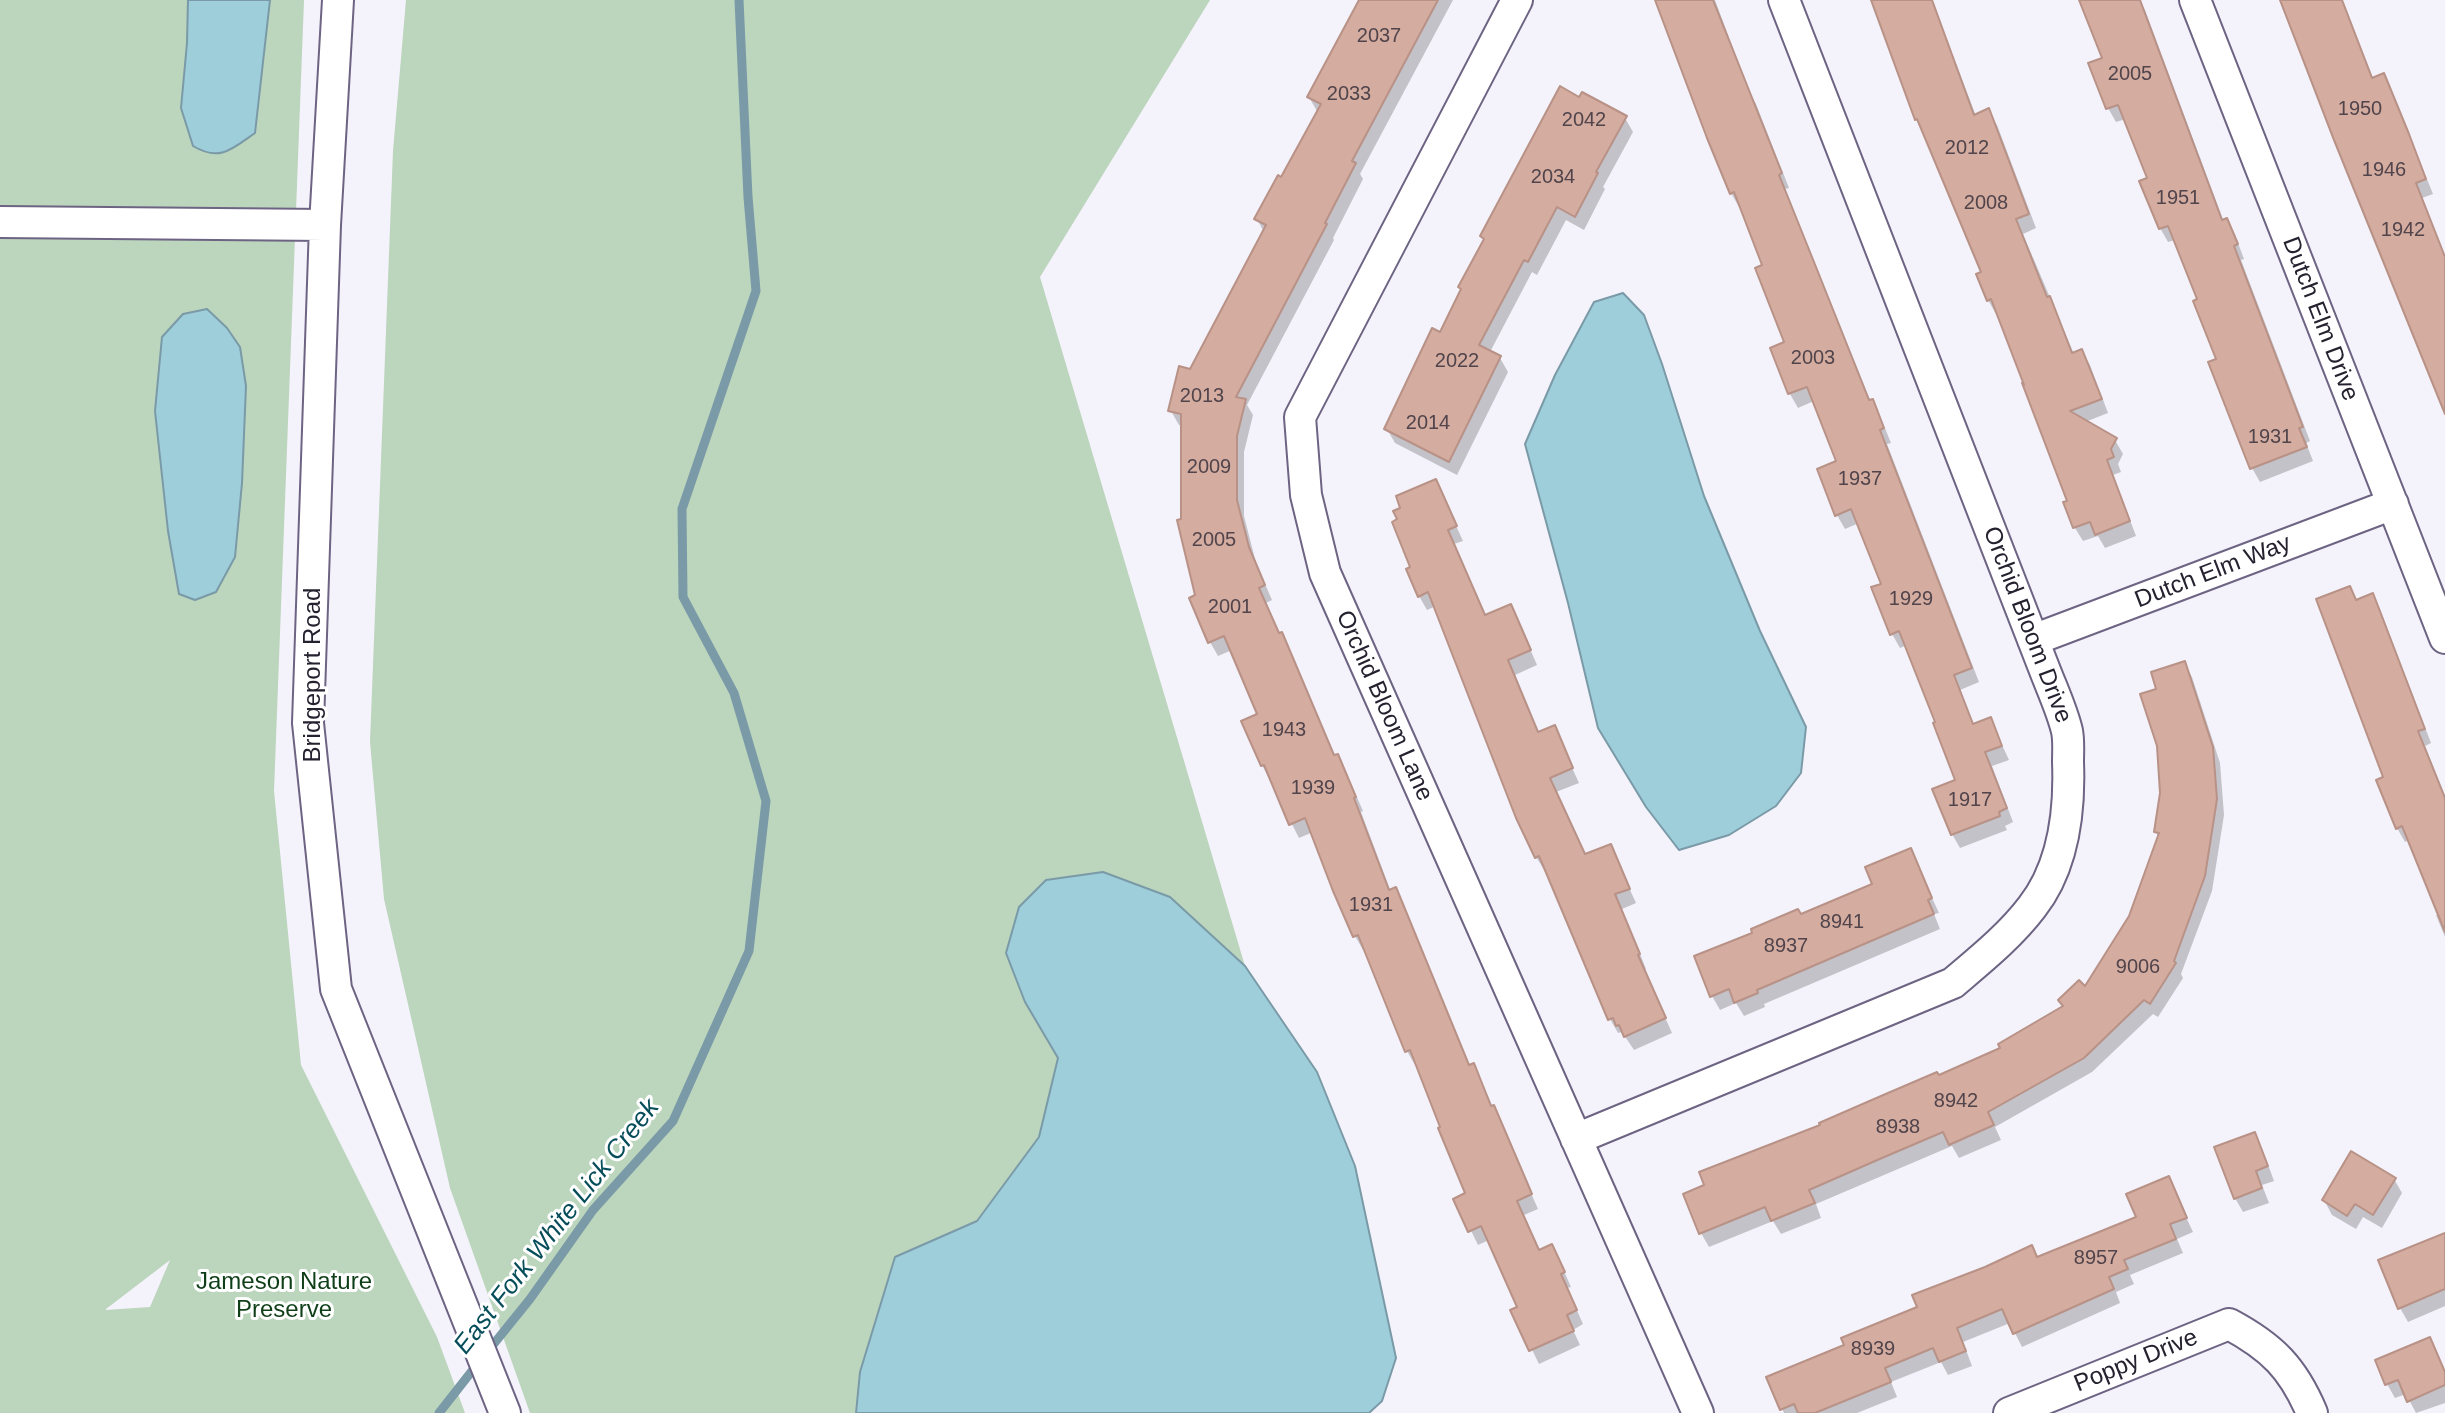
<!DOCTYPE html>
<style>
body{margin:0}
canvas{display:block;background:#f4f2fa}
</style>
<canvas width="2445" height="1413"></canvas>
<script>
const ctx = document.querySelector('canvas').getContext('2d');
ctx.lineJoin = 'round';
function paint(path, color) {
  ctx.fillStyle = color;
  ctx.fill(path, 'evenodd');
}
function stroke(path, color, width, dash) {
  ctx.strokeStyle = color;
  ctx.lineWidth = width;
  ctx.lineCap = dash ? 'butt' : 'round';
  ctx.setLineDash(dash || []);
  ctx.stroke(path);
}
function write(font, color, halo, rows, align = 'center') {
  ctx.font = font + ' Arial,sans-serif';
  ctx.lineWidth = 6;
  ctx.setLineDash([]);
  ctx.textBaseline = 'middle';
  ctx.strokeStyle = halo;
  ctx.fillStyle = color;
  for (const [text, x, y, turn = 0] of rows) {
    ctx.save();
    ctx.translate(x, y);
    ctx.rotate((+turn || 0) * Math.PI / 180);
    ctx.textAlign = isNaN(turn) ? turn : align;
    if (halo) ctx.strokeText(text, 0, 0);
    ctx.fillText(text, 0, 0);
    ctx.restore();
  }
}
paint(new Path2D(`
 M0,0H304L274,791L301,1065L437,1337L465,1413H0ZM170,1260L150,1307L106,1310V1309Z
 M406,0H1210L1040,277L1245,966L1170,897L1058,1058L1039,1137L976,1221L895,1257L860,1372L856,1413H530L450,1188L384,899L370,742L393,151Z`), '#bcd5bd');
const water = new Path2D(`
 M188,0H270L255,133C232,149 220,162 193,146L181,108L187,43Z
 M1623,293L1644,315L1662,364L1704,496L1760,631L1806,727L1801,773L1776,806L1729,835L1679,850L1646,807L1598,728L1568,603L1525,444L1555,375L1594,302Z
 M207,309L227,328L240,347L246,386L242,483L235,557L216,592L195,600L179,594L168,531L155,411L162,337L183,314Z
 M1103,872L1170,897L1245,966L1317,1072L1355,1166L1396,1358L1382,1401L1369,1413H856L860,1372L895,1257L977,1221L1039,1137L1058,1058L1025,1002L1006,953L1019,907L1046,880Z`);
paint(water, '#9eceda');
stroke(water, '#7a9aa7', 2);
paint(new Path2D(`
 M1360,0H1453L1360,174L1363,179L1333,238L1334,240L1247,405L1253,415L1244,452V516L1256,563L1272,600L1266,603L1280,635L1289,649L1335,757L1337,756L1345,770L1363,811L1361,812L1391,892L1395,890L1403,904L1470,1067L1473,1066L1481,1080L1538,1209L1524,1215L1540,1252L1559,1260L1571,1287L1567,1288L1583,1324L1573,1330L1580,1345L1539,1364L1513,1311L1520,1308L1489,1240L1478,1245L1456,1200L1467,1194L1443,1128L1418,1064L1415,1065L1407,1051L1366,949L1363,950L1355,936L1334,890L1313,832L1299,838L1262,765L1260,715L1232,650L1218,656L1210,642L1183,521V426L1179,425L1171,411L1264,232L1257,219L1282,179L1318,113L1309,97Z
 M1656,0H1715L1749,91L1756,104L1789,188L1785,189L1871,402L1880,416L1891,443L1887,444L1979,682L1960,690L1974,726L1990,719L2009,760L1992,766L2013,822L2005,826L2007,830L1960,848L1952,834L1957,781L1907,645L1900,648L1892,634L1883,585L1859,523L1845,529L1837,515L1838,462L1814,401L1798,408L1790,394L1773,349L1787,343L1765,266L1741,206L1739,207L1731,193Z
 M1872,0H1932L1976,116L1988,111L1997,125L2036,228L2023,234L2074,354L2082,351L2090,365L2108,413L2085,422L2115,440L2123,454L2118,464L2121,472L2113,475L2136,536L2105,548L2098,536L2083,541L2075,528L2066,503L2069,502L1999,313L1996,314L1988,300L1984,273L1925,133L1917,119Z
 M2081,0H2139L2145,10L2224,222L2227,221L2235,235L2244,259L2241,260L2310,441L2306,443L2313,461L2260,482L2252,468L2199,301L2175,240L2168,242L2160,228L2150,179L2126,119L2116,122L2108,108L2091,65L2105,59Z
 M2279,0H2342L2374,80L2383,76L2391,90L2433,194L2422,198L2445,256V415L2393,277Z
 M1625,118L1633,132L1603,187L1605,189L1584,230L1566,220L1537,275L1532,272L1490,352L1500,358L1508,372L1457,475L1395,443L1387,429L1441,335L1485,241L1482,236Z
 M1436,482L1463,541L1454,544L1486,617L1518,621L1537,665L1515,675L1539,734L1554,728L1579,783L1556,792L1585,856L1610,846L1636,903L1622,909L1646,969L1644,970L1672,1033L1634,1050L1622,1032L1618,1033L1610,1019L1547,870L1545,871L1536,857L1436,606L1427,610L1419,596L1413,568Z
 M2372,595L2380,609L2431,743L2425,746L2445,796V937L2436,915L2439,914L2409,840L2405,842L2397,828L2385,779L2357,602Z
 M2184,663L2192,677L2220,763L2224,815L2212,891L2181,974L2183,978L2158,1017L2153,1014L2092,1072L1995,1127L2001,1140L1959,1158L1952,1146L1816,1204L1821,1218L1781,1234L1773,1221L1709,1247L1701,1233L1938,1078L2003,1049L2064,1007L2085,989L2131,917L2159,838L2156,832L2162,793L2159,691Z
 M1910,850L1939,913L1934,914L1940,929L1764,1004L1765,1007L1744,1016L1736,1003L1720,1010L1712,996L1800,917L1875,885Z
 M2254,1134L2262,1148L2274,1181L2262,1185L2269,1203L2243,1212L2235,1198Z
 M2168,1179L2193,1232L2177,1239L2183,1253L2130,1275L2134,1284L2116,1292L2120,1303L2022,1347L2010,1323L1963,1342L1972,1366L1948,1375L1941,1362L1891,1382L1897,1397L1857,1413H1784L1769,1378L1846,1346L2038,1259L2139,1218Z
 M2394,1179L2402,1193L2382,1228L2363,1217L2356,1229L2332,1215L2324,1200Z
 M2445,1235V1306L2408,1322L2400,1308Z
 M2429,1339L2445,1372V1403L2416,1413L2406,1394L2395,1398L2387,1384Z`), '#0003');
stroke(new Path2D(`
 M488,1351L530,1299L593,1210L673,1121L749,951L766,801L734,693L683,597L682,509L756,291L748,197L739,0
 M439,1413L479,1362`), '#7a9aa7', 9);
const building = new Path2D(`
 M1359,0H1438L1352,161L1356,163L1325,223L1327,224L1236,397L1246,399L1237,436V500L1249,547L1265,585L1259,588L1279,633L1282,632L1334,755L1338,754L1356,797L1354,798L1389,890L1396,887L1469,1065L1474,1063L1491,1106L1494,1105L1532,1194L1517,1201L1539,1250L1552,1244L1565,1272L1561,1274L1577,1310L1567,1315L1574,1331L1529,1351L1510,1310L1517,1307L1481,1226L1468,1232L1453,1199L1465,1193L1438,1128L1440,1127L1410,1050L1405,1052L1358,935L1353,937L1333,891L1305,818L1289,825L1264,765L1261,766L1241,721L1257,714L1224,636L1208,643L1189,598L1195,595L1177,520L1181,519V414L1168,411L1179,366L1190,369L1266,225L1254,219L1278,175L1281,177L1321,104L1307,97Z
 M1655,0H1713L1782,173L1779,175L1816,267L1869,400L1873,399L1884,428L1880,430L1972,668L1954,675L1973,724L1991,717L2002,746L1985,752L2007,808L1999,812L2000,816L1951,835L1932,789L1955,780L1933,723L1935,722L1899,631L1890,635L1871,587L1881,584L1851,509L1835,516L1817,469L1836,461L1807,387L1788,394L1770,348L1784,342L1755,268L1762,265L1734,192L1730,194L1707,138Z
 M1871,0H1932L1974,115L1989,108L2029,214L2016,219L2047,297L2050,296L2072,353L2082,349L2102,399L2070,411L2117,438L2111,449L2114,457L2107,460L2130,521L2095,535L2090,522L2073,528L2063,502L2067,501L2022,383L2024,385L1991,299L1987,301L1976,274L1981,272L1917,119L1915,120Z
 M2079,0H2140L2222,220L2227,218L2238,244L2234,246L2303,427L2299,428L2307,447L2250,469L2208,362L2216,359L2193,301L2197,299L2168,226L2159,229L2139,181L2147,178L2118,105L2106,109L2088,63L2102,58Z
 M2280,0H2342L2372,78L2384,73L2409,134L2426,179L2416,183L2445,257V414L2334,140Z
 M1560,86L1579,97L1582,92L1627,116L1596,172L1598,173L1575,217L1557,207L1528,262L1524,260L1479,345L1501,356L1449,462L1384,429L1432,328L1440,332L1461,289L1458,287L1484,239L1480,236Z
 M1436,479L1457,526L1448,530L1485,615L1511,604L1531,650L1508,660L1538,732L1555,725L1573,768L1550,778L1585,854L1611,844L1630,889L1615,894L1640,954L1638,955L1666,1018L1624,1037L1619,1025L1616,1026L1613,1018L1608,1020L1539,856L1535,858L1516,818L1428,592L1418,597L1406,569L1410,567L1392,522L1397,519L1393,511L1400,508L1396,496Z
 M2350,586L2356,600L2373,593L2425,729L2418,731L2445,798V932L2402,826L2396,829L2376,780L2383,777L2316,599Z
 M2185,661L2213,747L2217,799L2205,876L2174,961L2176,963L2150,1004L2144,1000L2084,1058L1988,1112L1994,1125L1949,1145L1943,1132L1882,1158L1809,1190L1815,1203L1771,1221L1765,1207L1699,1234L1683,1194L1704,1185L1699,1172L1820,1125L1819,1123L1881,1096L1937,1072L1939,1075L2000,1048L1998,1044L2063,1006L2058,1000L2079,980L2085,986L2129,916L2159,833L2154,832L2160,793L2157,746L2140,694L2156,689L2151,672Z
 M1911,848L1932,898L1928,900L1934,914L1757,990L1758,993L1734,1003L1729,989L1710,997L1694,956L1752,933L1751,929L1798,909L1801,914L1872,884L1865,867Z
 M2255,1132L2268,1166L2256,1171L2262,1188L2234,1199L2214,1147Z
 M2351,1151L2396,1178L2373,1215L2355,1204L2347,1216L2322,1200Z
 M2169,1176L2187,1218L2170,1224L2176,1239L2124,1260L2128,1269L2109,1277L2114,1289L2013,1334L2002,1309L1957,1328L1966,1351L1939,1362L1933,1348L1885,1368L1891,1382L1815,1413H1798L1794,1404L1780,1410L1766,1377L1844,1345L1841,1338L1917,1307L1912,1295L1985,1267L2032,1245L2037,1257L2136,1217L2126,1194Z
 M2445,1233V1289L2398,1309L2378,1260Z
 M2430,1337L2445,1372V1385L2407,1402L2398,1380L2385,1385L2375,1360Z`);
paint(building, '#d4aca0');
stroke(building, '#b89287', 2);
const minor = new Path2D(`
 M338,0L325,225L308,723L336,989L505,1413
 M1517,0L1300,417L1306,495L1325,573L1698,1413
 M2195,0L2445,638
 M0,222L325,225
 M2033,640L2393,504
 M1576,1139L1953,983C1980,960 2010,936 2032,907C2064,866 2070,812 2068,762C2068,752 2069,741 2067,731C2062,710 2052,689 2044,668L1784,0
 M2009,1413L2229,1324C2272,1347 2293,1368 2312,1413`);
stroke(minor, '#6d6483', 34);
stroke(minor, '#fff', 30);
write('20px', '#51444b', null, [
 ["2037",1379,36],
 ["2005",2130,74],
 ["2033",1349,94],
 ["1950",2360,109],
 ["2042",1584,120],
 ["2012",1967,148],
 ["1946",2384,170],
 ["2034",1553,177],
 ["1951",2178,198],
 ["2008",1986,203],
 ["1942",2403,230],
 ["2003",1813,358],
 ["2022",1457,361],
 ["2013",1202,396],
 ["2014",1428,423],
 ["1931",2270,437],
 ["2009",1209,467],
 ["1937",1860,479],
 ["2005",1214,540],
 ["1929",1911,599],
 ["2001",1230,607],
 ["1943",1284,730],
 ["1939",1313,788],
 ["1917",1970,800],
 ["1931",1371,905],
 ["8941",1842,922],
 ["8937",1786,946],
 ["9006",2138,967],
 ["8942",1956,1101],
 ["8938",1898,1127],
 ["8957",2096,1258],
 ["8939",1873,1349]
]);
write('24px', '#25212f', '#fff', [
 ["Dutch Elm Drive",2320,319,69],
 ["Dutch Elm Way",2213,572,-21],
 ["Orchid Bloom Drive",2027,625,69],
 ["Bridgeport Road",313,675,-90],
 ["Orchid Bloom Lane",1384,706,66],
 ["Poppy Drive",2136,1361,-22]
]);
write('24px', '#0f3f18', '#fff', [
 ["Jameson Nature",284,1282],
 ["Preserve",284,1310]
]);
write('italic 26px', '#064d5a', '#fff', [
 ["East Fork White Lick Creek",557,1227,-52]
]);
</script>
